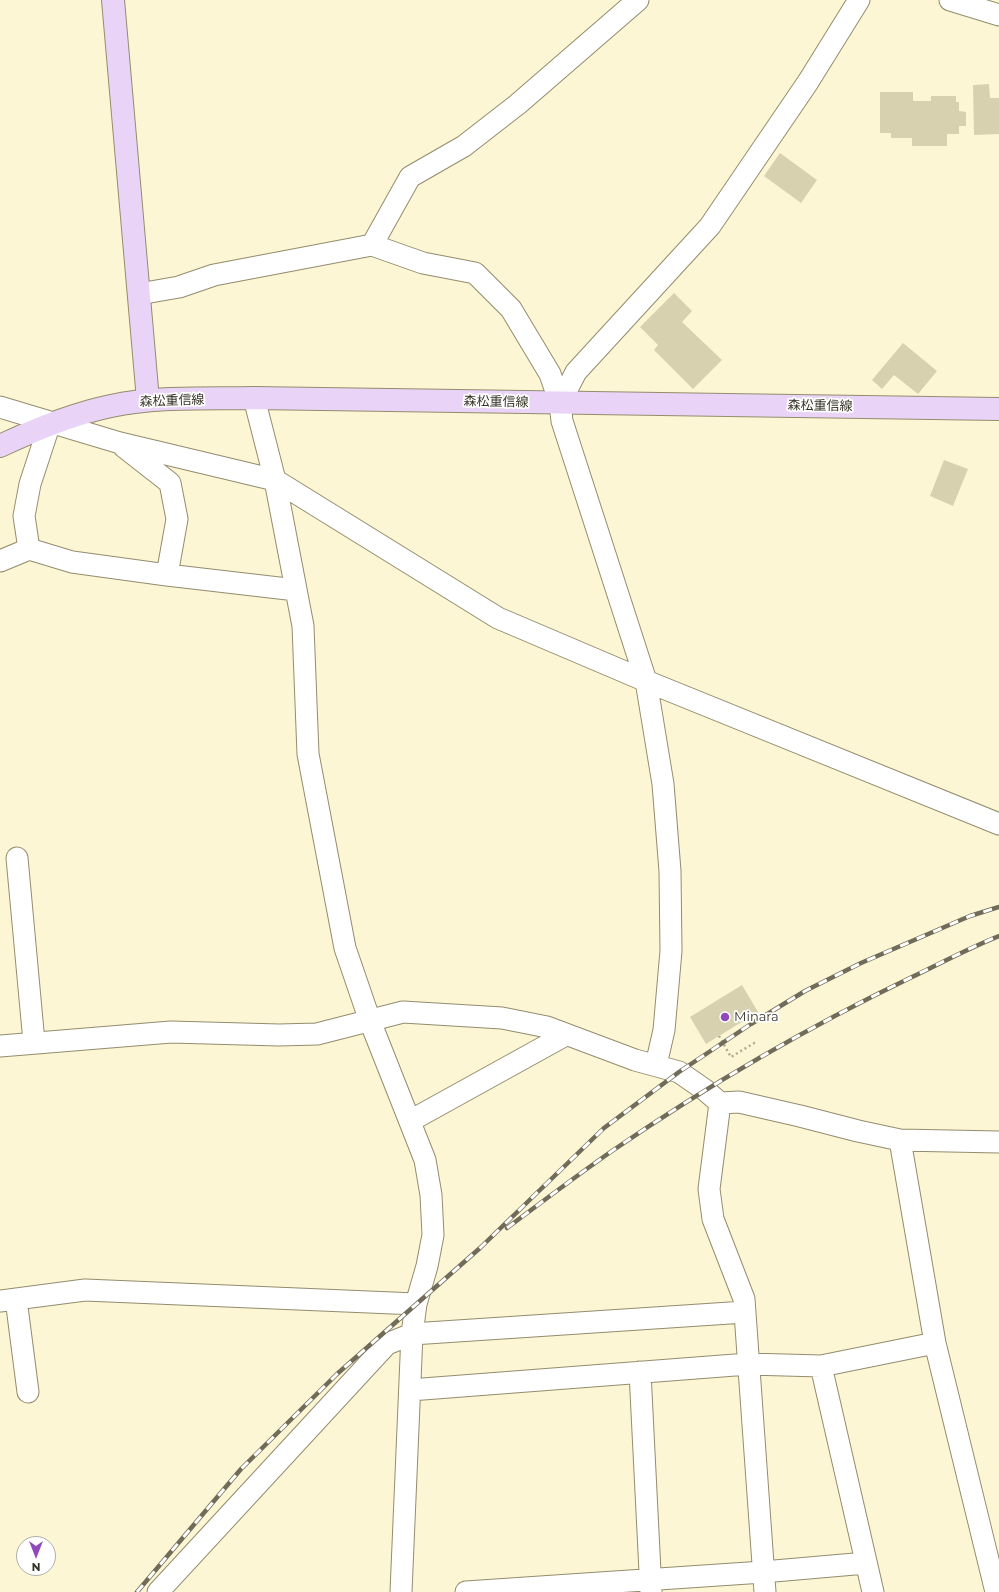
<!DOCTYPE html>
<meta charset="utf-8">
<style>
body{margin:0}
#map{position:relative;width:999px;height:1592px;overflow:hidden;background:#fcf6d4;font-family:Montserrat,sans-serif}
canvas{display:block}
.north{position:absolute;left:16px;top:1536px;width:40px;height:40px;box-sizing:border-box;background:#fff;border:1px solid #afada8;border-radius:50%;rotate:180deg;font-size:11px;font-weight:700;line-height:16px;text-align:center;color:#363326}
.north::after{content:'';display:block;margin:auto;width:14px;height:18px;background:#9049bc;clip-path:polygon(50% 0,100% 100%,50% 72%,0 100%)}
</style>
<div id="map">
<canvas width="999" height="1592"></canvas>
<div class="north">N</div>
</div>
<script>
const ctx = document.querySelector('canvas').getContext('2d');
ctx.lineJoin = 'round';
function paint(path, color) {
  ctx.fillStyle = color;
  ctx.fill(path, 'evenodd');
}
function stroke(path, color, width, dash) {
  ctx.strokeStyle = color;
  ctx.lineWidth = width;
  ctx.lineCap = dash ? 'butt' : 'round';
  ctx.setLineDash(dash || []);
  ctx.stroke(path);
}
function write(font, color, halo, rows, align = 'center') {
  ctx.font = font + ' Montserrat,"Noto Sans JP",sans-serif';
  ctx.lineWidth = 3.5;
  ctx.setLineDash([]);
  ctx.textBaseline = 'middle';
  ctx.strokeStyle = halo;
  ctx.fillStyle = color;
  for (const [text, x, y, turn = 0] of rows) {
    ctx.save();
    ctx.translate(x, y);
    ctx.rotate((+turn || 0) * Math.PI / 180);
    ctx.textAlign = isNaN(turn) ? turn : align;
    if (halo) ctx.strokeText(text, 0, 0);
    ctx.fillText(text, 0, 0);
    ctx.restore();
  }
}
paint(new Path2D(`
 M989,84L990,98H999V134L974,135L973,85Z
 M880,92H913V101H931V96H956V102H959V111L966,112V126H959V134H947V146H912V138H891V133H880Z
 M780,153L817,180L801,203L764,176Z
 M674,293L692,311L682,322L722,360L693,389L654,350L658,345L640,327Z
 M903,343L937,371L918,394L894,375L882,389L872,380Z
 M944,460L968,469L953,506L930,496Z
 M742,985L758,1012L706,1044L690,1017Z`), '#d7d1b0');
const street = new Path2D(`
 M950,0L999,15
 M372,245L423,263L475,273L511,309L550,374L560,403L562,421L646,681L663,784L670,871L671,951L664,1030L656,1065
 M139,294L179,287L214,275L372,245L410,177L464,146L518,104L638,0
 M254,398L275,480L303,626L308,754L345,948L370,1021L425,1160L431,1195L433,1235L427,1266L416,1304L412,1334L401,1592
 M560,403L576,372L710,226L808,82L859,0
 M0,407L120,443L275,480L498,618L646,681L999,824
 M124,447L170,483L177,519L167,575L296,590
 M29,549L72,562L167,575
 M0,561L29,549L24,516L30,484L50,423
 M17,858L34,1042
 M0,1046L171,1032L279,1035L317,1034L403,1012L502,1018L547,1027L635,1060L679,1072L705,1090L720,1103L739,1102L800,1116L858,1131L900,1140L999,1142
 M720,1103L709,1189L713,1219L744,1299L765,1592
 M410,1121L562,1037L549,1028
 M900,1140L935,1343L996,1592
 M16,1299L28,1392
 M0,1301L85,1290L416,1304
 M821,1366L873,1592
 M640,1372L651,1592
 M410,1390L748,1364L821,1366L935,1343
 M158,1592L387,1344L412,1334L745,1312
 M466,1592L763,1572L866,1563`);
const secondary = new Path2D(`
 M113,0L148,400
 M0,446C36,429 72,414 111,406C157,396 207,399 254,398L999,409`);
stroke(street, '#938c6e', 23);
stroke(secondary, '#938c6e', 24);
stroke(new Path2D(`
 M719,1036L731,1057L756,1042`), '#afab91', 2.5, [2, 3]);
stroke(street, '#fff', 21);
stroke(secondary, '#e9d4f7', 22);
const rail = new Path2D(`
 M507,1228C542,1202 576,1176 612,1151C707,1086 808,1027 912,977C941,963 969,948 999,936
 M137,1592L241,1469L337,1374L480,1248L604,1128L679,1072L751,1024L805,991L861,963L970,916L999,907`);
stroke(rail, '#706c59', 4.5);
stroke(rail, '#fff', 3, [9]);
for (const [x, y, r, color] of [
 [725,1017,5,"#9049bc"]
]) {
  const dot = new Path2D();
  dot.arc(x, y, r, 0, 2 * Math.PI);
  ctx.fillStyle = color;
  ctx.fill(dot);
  stroke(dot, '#fff', 1.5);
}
write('13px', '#363326', '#fff', [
 ["森松重信線",172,401,-2],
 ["森松重信線",496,402,1],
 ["森松重信線",820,406,1]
]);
write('13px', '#363326', '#fff', [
 ["Minara",734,1017]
], 'left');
</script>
